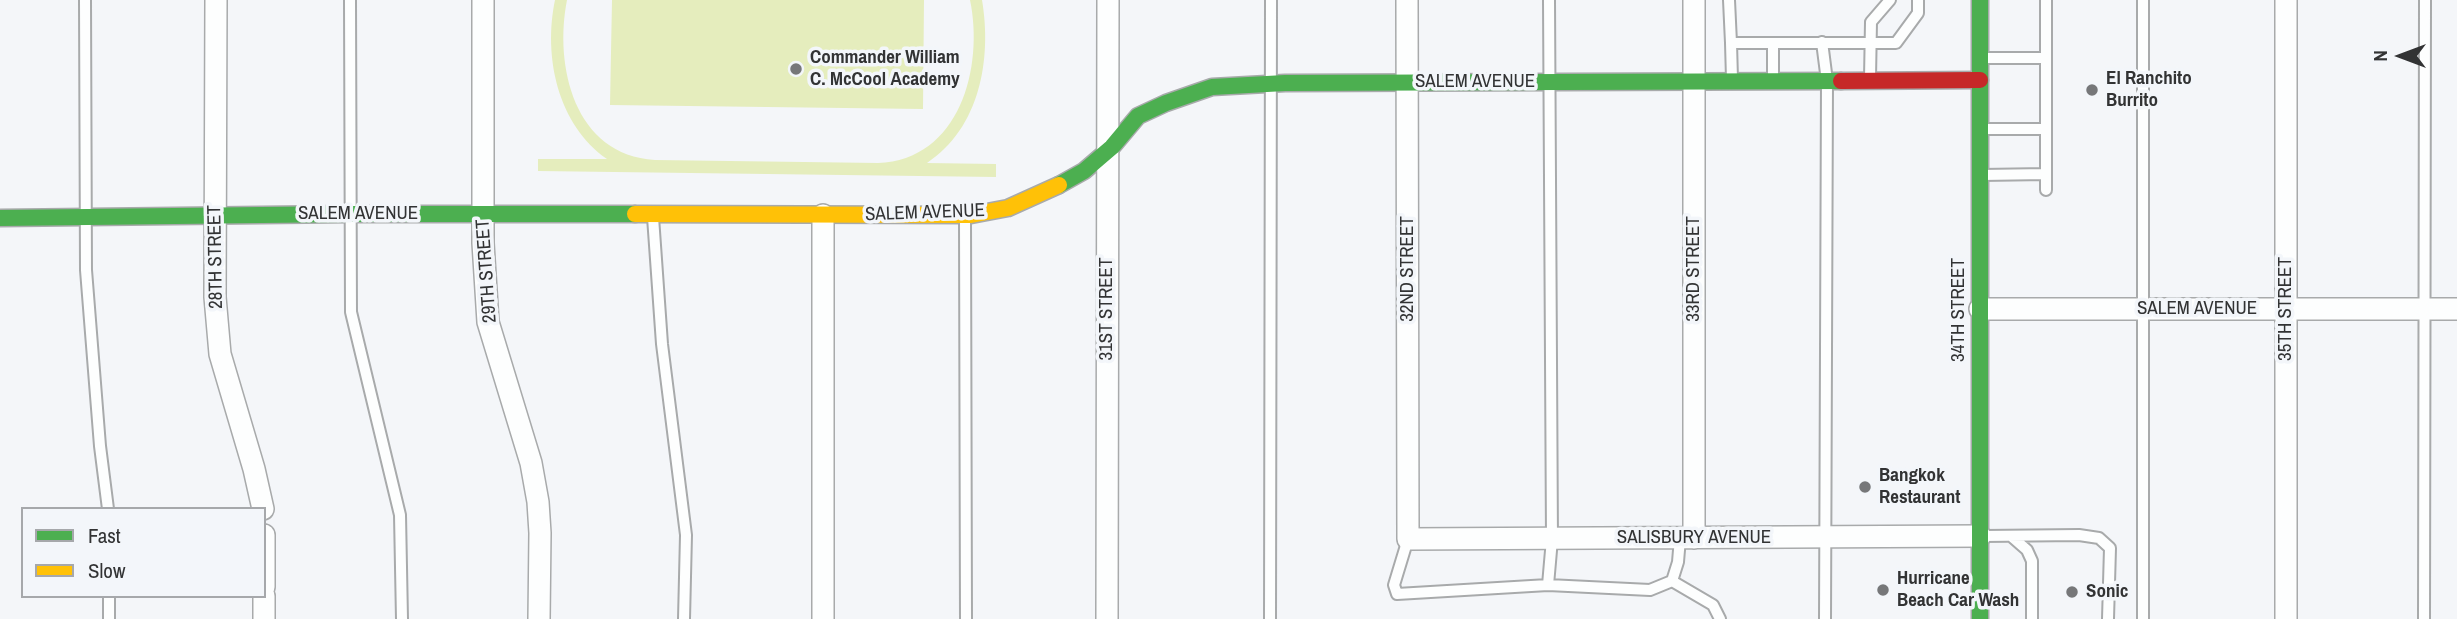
<!DOCTYPE html>
<style>
body{margin:0}
#map{position:relative;width:2457px;height:619px;overflow:hidden;background:#f4f6f9;font-family:"Archivo Narrow",sans-serif}
canvas{display:block}
.legend{position:absolute;left:21px;top:507px;width:245px;height:91px;box-sizing:border-box;background:#f3f6fa;border:2px solid #a6a8ab;margin:0;padding:9px 12px;list-style:none;font-size:21px;color:#323334}
.legend li{display:flex;align-items:center;gap:14px;height:35px}
.legend b{width:35px;border:2px solid #a6a8ab}
.north{position:absolute;left:2366px;top:21px;width:70px;height:70px;-webkit-text-stroke:5px #f3f6fa;paint-order:stroke;rotate:270deg;font-size:19px;font-weight:700;line-height:28px;text-align:center;color:#323334}
.north::after{content:'';display:block;margin:auto;width:24px;height:32px;background:#323334;clip-path:polygon(50% 0,100% 100%,50% 72%,0 100%)}
</style>
<div id="map">
<canvas width="2457" height="619"></canvas>
<ul class="legend">
<li><b style="height:9px;background:#4caf50"></b>Fast</li>
<li><b style="height:9px;background:#ffc107"></b>Slow</li>
</ul>
<div class="north">N</div>
</div>
<script>
const ctx = document.querySelector('canvas').getContext('2d');
ctx.lineJoin = 'round';
function paint(path, color) {
  ctx.fillStyle = color;
  ctx.fill(path, 'evenodd');
}
function stroke(path, color, width, dash) {
  ctx.strokeStyle = color;
  ctx.lineWidth = width;
  ctx.lineCap = dash ? 'butt' : 'round';
  ctx.setLineDash(dash || []);
  ctx.stroke(path);
}
function write(font, color, halo, rows, align = 'center') {
  ctx.font = font + ' "Archivo Narrow",sans-serif';
  ctx.lineWidth = 7;
  ctx.setLineDash([]);
  ctx.textBaseline = 'middle';
  ctx.strokeStyle = halo;
  ctx.fillStyle = color;
  for (const [text, x, y, turn = 0] of rows) {
    ctx.save();
    ctx.translate(x, y);
    ctx.rotate((+turn || 0) * Math.PI / 180);
    ctx.textAlign = isNaN(turn) ? turn : align;
    if (halo) ctx.strokeText(text, 0, 0);
    ctx.fillText(text, 0, 0);
    ctx.restore();
  }
}
paint(new Path2D(`
 M555,0H567C554,66 574,155 655,160L878,163C960,160 984,67 970,0H982C992,59 980,128 927,163L996,164V177L538,171V159H607C558,125 543,57 555,0Z
 M612,0H924L923,109L610,105Z`), '#e5edbd');
const lane = new Path2D(`
 M85,0L86,270L100,446L108,509
 M350,0L351,312L400,515L402,619
 M1549,0L1552,539L1548,585L1650,590L1672,581L1678,562L1680,538
 M1729,0L1731,43
 M2046,0V190
 M2143,0V619
 M1822,42L1827,81L1825,619
 M1773,43V78
 M1982,58H2046
 M1870,78L1871,22L1890,0
 M1732,79L1731,43H1896L1918,13V0
 M1982,129H2046
 M1982,175L2046,174
 M653,217L662,344L686,535L684,619
 M965,219L966,619
 M1984,536L2079,535L2099,538L2110,548L2108,619
 M2011,536L2027,550L2032,561V619
 M1408,539L1394,585L1397,594L1548,585
 M1672,581L1713,605L1720,619
 M109,596V619
 M1270,619L1271,0
 M2424,619L2425,0`);
const street = new Path2D(`
 M216,0L215,297L220,354L254,469L263,509
 M483,0V243L488,322L531,463L538,502L540,533L539,619
 M1407,0L1408,539L1980,536
 M1694,0V538
 M2286,0V619
 M823,215V619
 M1980,309H2457
 M264,535V587
 M264,619V596
 M1107,619L1108,0`);
const fast = new Path2D(`
 M1980,0V619
 M1059,185L1084,171L1112,147L1138,116L1166,103L1212,87L1285,83L1841,81
 M0,218L349,214H635`);
const slow = new Path2D(`
 M635,214L971,215L1008,208L1059,185`);
const jam = new Path2D(`
 M1841,81L1980,80`);
stroke(lane, '#a8aaab', 14);
stroke(street, '#a8aaab', 24);
stroke(fast, '#a8aaab', 19);
stroke(slow, '#a8aaab', 19);
stroke(jam, '#a8aaab', 19);
stroke(lane, '#fdfefe', 10);
stroke(street, '#fdfefe', 21);
stroke(fast, '#4caf50', 16);
stroke(slow, '#ffc107', 16);
stroke(jam, '#c62828', 16);
for (const [x, y, r, color] of [
 [796,69,7,"#767779"],
 [2092,90,7,"#767779"],
 [1865,487,7,"#767779"],
 [1883,590,7,"#767779"],
 [2072,592,7,"#767779"]
]) {
  const dot = new Path2D();
  dot.arc(x, y, r, 0, 2 * Math.PI);
  ctx.fillStyle = color;
  ctx.fill(dot);
  stroke(dot, '#f3f6fa', 2.5);
}
write('bold 19px', '#323334', '#f3f6fa', [
 ["Commander William",810,58],
 ["C. McCool Academy",810,80],
 ["El Ranchito",2106,79],
 ["Burrito",2106,101],
 ["Bangkok",1879,476],
 ["Restaurant",1879,498],
 ["Hurricane",1897,579],
 ["Beach Car Wash",1897,601],
 ["Sonic",2086,592]
], 'left');
write('19px', '#323334', '#f3f6fa', [
 ["SALEM AVENUE",1475,82],
 ["SALEM AVENUE",925,213,-2],
 ["SALEM AVENUE",358,214],
 ["28TH STREET",216,257,-91],
 ["32ND STREET",1408,269,-90],
 ["33RD STREET",1694,269,-90],
 ["29TH STREET",487,271,-94],
 ["31ST STREET",1107,309,-90],
 ["SALEM AVENUE",2197,309],
 ["35TH STREET",2286,309,-90],
 ["34TH STREET",1959,310,-90],
 ["SALISBURY AVENUE",1694,538]
]);
</script>
